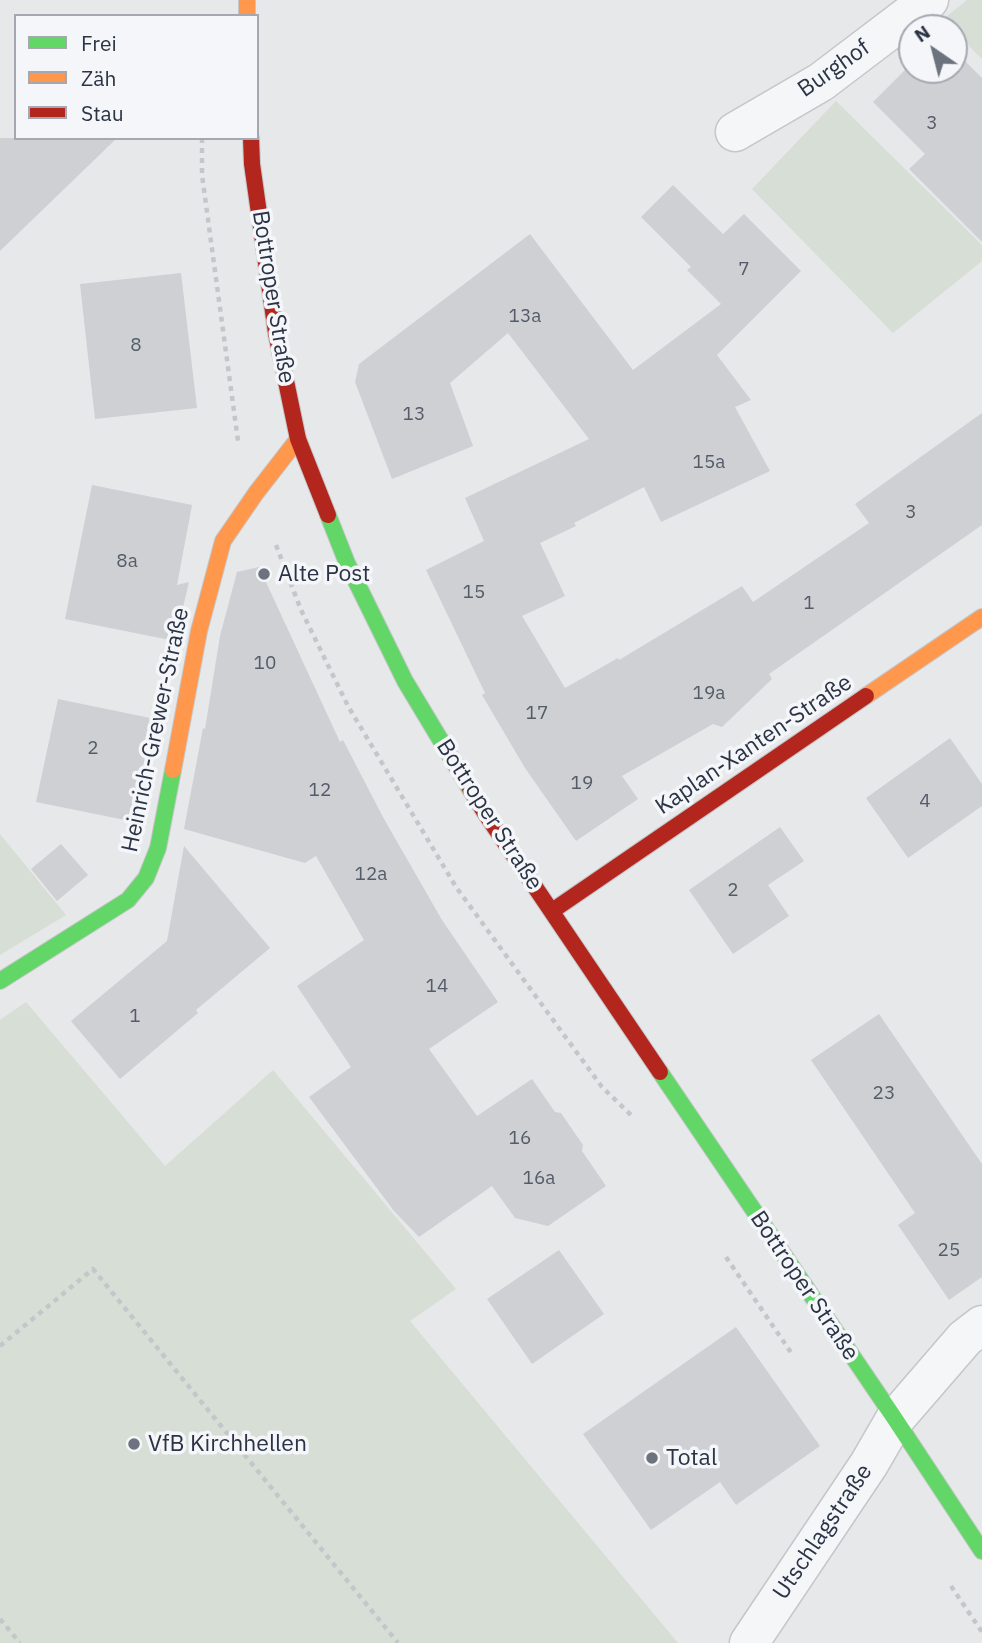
<!DOCTYPE html>
<meta charset="utf-8">
<style>
body{margin:0}
#map{position:relative;width:982px;height:1643px;overflow:hidden;background:#e6e8ea;font-family:"IBM Plex Sans",sans-serif}
canvas{display:block}
.legend{position:absolute;left:14px;top:14px;width:245px;height:126px;box-sizing:border-box;background:#f4f6f9;border:2px solid #a4a8b1;margin:0;padding:9px 12px;list-style:none;font-size:21px;color:#2b3445}
.legend li{display:flex;align-items:center;gap:14px;height:35px}
.legend b{width:35px;border:2px solid #a4a8b1}
.north{position:absolute;left:898px;top:14px;width:70px;height:70px;box-sizing:border-box;background:#f4f6f9;border:2px solid #a4a8b1;border-radius:50%;rotate:325deg;font-size:19px;font-weight:700;line-height:28px;text-align:center;color:#2b3445}
.north::after{content:'';display:block;margin:auto;width:24px;height:32px;background:#6c737f;clip-path:polygon(50% 0,100% 100%,50% 72%,0 100%)}
</style>
<div id="map">
<canvas width="982" height="1643"></canvas>
<ul class="legend">
<li><b style="height:9px;background:#63d668"></b>Frei</li>
<li><b style="height:9px;background:#ff974d"></b>Zäh</li>
<li><b style="height:9px;background:#b3261e"></b>Stau</li>
</ul>
<div class="north">N</div>
</div>
<script>
const ctx = document.querySelector('canvas').getContext('2d');
ctx.lineJoin = 'round';
function paint(path, color) {
  ctx.fillStyle = color;
  ctx.fill(path, 'evenodd');
}
function stroke(path, color, width, dash) {
  ctx.strokeStyle = color;
  ctx.lineWidth = width;
  ctx.lineCap = dash ? 'butt' : 'round';
  ctx.setLineDash(dash || []);
  ctx.stroke(path);
}
function write(font, color, halo, rows, align = 'center') {
  ctx.font = font + ' "IBM Plex Sans",sans-serif';
  ctx.lineWidth = 7;
  ctx.setLineDash([]);
  ctx.textBaseline = 'middle';
  ctx.strokeStyle = halo;
  ctx.fillStyle = color;
  for (const [text, x, y, turn = 0] of rows) {
    ctx.save();
    ctx.translate(x, y);
    ctx.rotate((+turn || 0) * Math.PI / 180);
    ctx.textAlign = isNaN(turn) ? turn : align;
    if (halo) ctx.strokeText(text, 0, 0);
    ctx.fillText(text, 0, 0);
    ctx.restore();
  }
}
paint(new Path2D(`
 M967,0H982V59L954,31V28H951L942,20Z
 M836,101L982,245V261L893,333L752,189Z
 M0,834L66,915L0,955Z
 M26,1002L165,1166L273,1070L456,1289L410,1321L678,1643H0V1020Z`), '#d6ded6');
paint(new Path2D(`
 M954,50L982,78V242L909,169L925,154L873,102L912,63V70H954Z
 M0,138H117L0,251Z
 M673,185L723,234L744,214L801,271L717,355L751,400L735,407L770,471L661,522L644,487L574,523L576,526L540,543L565,596L522,616L565,688L618,658L619,660L742,586L753,602L869,523L855,504L982,413V525L769,674L772,679L722,727L713,724L622,776L638,799L576,841L525,768L482,695L485,693L426,570L484,541L465,498L589,439L508,333L450,383L473,446L392,479L355,382L359,364L530,234L633,370L721,304L687,270L691,267L641,217Z
 M181,273L197,408L95,419L80,284Z
 M92,485L192,505L177,585L189,582L175,641L65,619Z
 M259,567L340,742L343,740L384,819L442,920L498,1002L429,1049L477,1116L532,1079L555,1112L561,1113L583,1145L582,1151L606,1186L548,1226L515,1218L492,1186L419,1237L394,1211L309,1097L351,1067L297,986L364,940L316,856L305,863L184,829L203,728L205,729L220,636L237,572Z
 M58,699L160,720L140,823L36,802Z
 M950,738L982,784V806L908,858L866,798Z
 M780,827L804,861L768,885L789,916L733,954L689,890Z
 M61,844L88,875L57,901L31,869Z
 M184,846L270,948L196,1010L198,1013L120,1079L71,1021L167,941Z
 M879,1014L982,1164V1277L949,1300L898,1225L915,1213L811,1060Z
 M559,1250L604,1314L532,1364L487,1299Z
 M736,1327L820,1446L736,1505L720,1482L651,1530L583,1434Z`), '#ced0d3');
const street = new Path2D(`
 M735,132L821,82L929,0
 M749,1643L869,1464L895,1419L965,1338L982,1325`);
const fast = new Path2D(`
 M328,515L347,563L405,681L470,789
 M0,981L128,900L146,878L158,848L173,770
 M660,1072L895,1419L982,1551`);
const slow = new Path2D(`
 M247,0V16
 M866,696L982,617
 M173,770L199,631L223,541L256,493L298,439`);
const jam = new Path2D(`
 M251,138L252,164L276,333L298,439L328,515
 M470,789L485,813L660,1072
 M552,911L866,696`);
stroke(street, '#c4c6c8', 41);
stroke(fast, '#c4c6c8', 18);
stroke(slow, '#c4c6c8', 18);
stroke(jam, '#c4c6c8', 18);
stroke(new Path2D(`
 M202,138V175L238,441
 M276,545L301,610L348,706L456,887L602,1087L632,1116
 M726,1257L792,1354
 M0,1346L93,1269L398,1643
 M951,1586L982,1632
 M0,1619L20,1643`), '#c5c6ca', 4.5, [5, 5]);
stroke(street, '#f5f6f7', 38);
stroke(fast, '#63d668', 16);
stroke(slow, '#ff974d', 16);
stroke(jam, '#b3261e', 16);
for (const [x, y, r, color] of [
 [264,574,7,"#6c737f"],
 [134,1444,7,"#6c737f"],
 [652,1458,7,"#6c737f"]
]) {
  const dot = new Path2D();
  dot.arc(x, y, r, 0, 2 * Math.PI);
  ctx.fillStyle = color;
  ctx.fill(dot);
  stroke(dot, '#f4f6f9', 2.5);
}
write('19px', '#545c69', null, [
 ["3",932,124],
 ["7",744,270],
 ["13a",525,317],
 ["8",136,346],
 ["13",414,415],
 ["15a",709,463],
 ["3",911,513],
 ["8a",127,562],
 ["15",474,593],
 ["1",809,604],
 ["10",265,664],
 ["19a",709,694],
 ["17",537,714],
 ["2",93,749],
 ["19",582,784],
 ["12",320,791],
 ["4",925,802],
 ["12a",371,875],
 ["2",733,891],
 ["14",437,987],
 ["1",135,1017],
 ["23",884,1094],
 ["16",520,1139],
 ["16a",539,1179],
 ["25",949,1251]
]);
write('23px', '#2b3445', '#f4f6f9', [
 ["Burghof",834,69,-35],
 ["Bottroper Straße",273,297,81],
 ["Heinrich-Grewer-Straße",156,730,-78],
 ["Kaplan-Xanten-Straße",754,745,-34],
 ["Bottroper Straße",489,815,57],
 ["Bottroper Straße",804,1286,56],
 ["Utschlagstraße",823,1532,-56]
]);
write('23px', '#2b3445', '#f4f6f9', [
 ["Alte Post",278,574],
 ["VfB Kirchhellen",148,1444],
 ["Total",666,1458]
], 'left');
</script>
